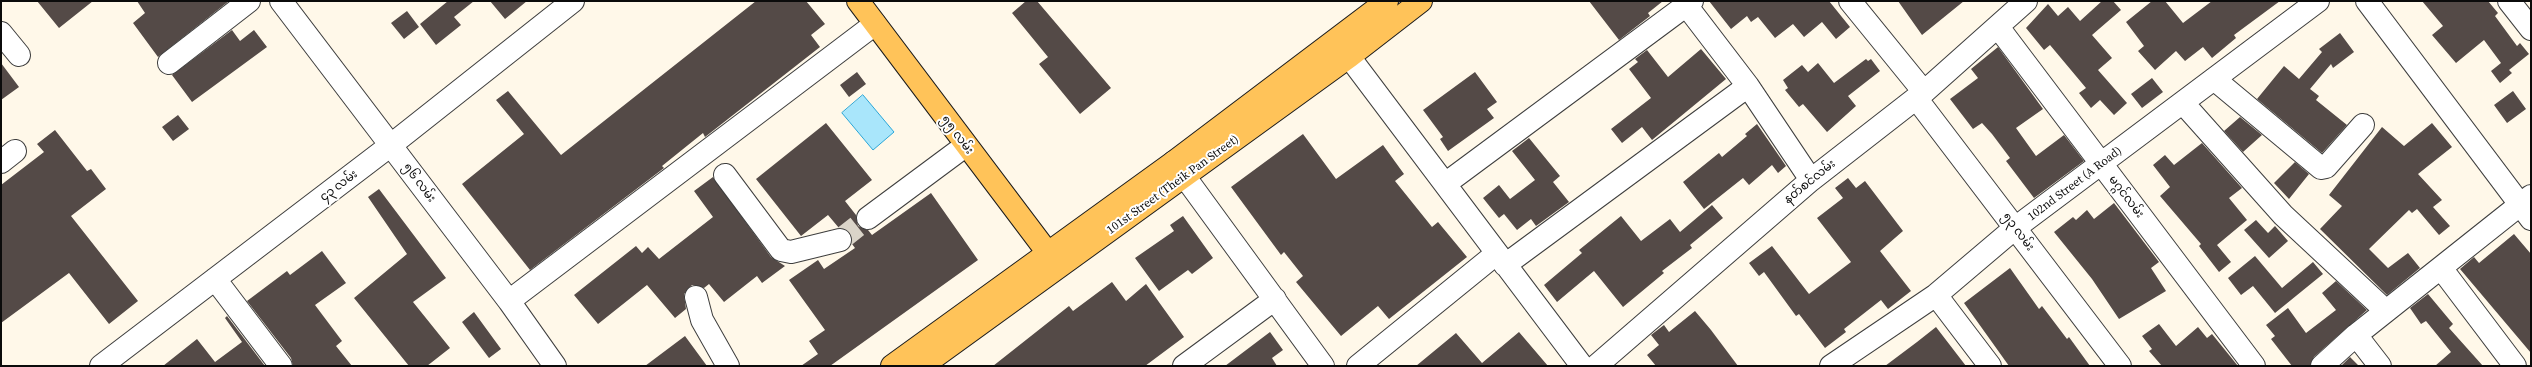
<!DOCTYPE html>
<meta charset="utf-8">
<style>
body{margin:0}
#map{position:relative;width:2532px;height:367px;overflow:hidden;background:#fff8e9;font-family:"Source Serif 4",serif}
canvas{display:block}
.frame{position:absolute;inset:0;border:2px solid #0b0b0b;pointer-events:none}
</style>
<div id="map">
<canvas width="2532" height="367"></canvas>
<div class="frame"></div>
</div>
<script>
const ctx = document.querySelector('canvas').getContext('2d');
ctx.lineJoin = 'round';
function paint(path, color) {
  ctx.fillStyle = color;
  ctx.fill(path, 'evenodd');
}
function stroke(path, color, width, dash) {
  ctx.strokeStyle = color;
  ctx.lineWidth = width;
  ctx.lineCap = dash ? 'butt' : 'round';
  ctx.setLineDash(dash || []);
  ctx.stroke(path);
}
function write(font, color, halo, rows, align = 'center') {
  ctx.font = font + ' "Source Serif 4","Noto Sans Myanmar",serif';
  ctx.lineWidth = 4;
  ctx.setLineDash([]);
  ctx.textBaseline = 'middle';
  ctx.strokeStyle = halo;
  ctx.fillStyle = color;
  for (const [text, x, y, turn = 0] of rows) {
    ctx.save();
    ctx.translate(x, y);
    ctx.rotate((+turn || 0) * Math.PI / 180);
    ctx.textAlign = isNaN(turn) ? turn : align;
    if (halo) ctx.strokeText(text, 0, 0);
    ctx.fillText(text, 0, 0);
    ctx.restore();
  }
}
const water = new Path2D(`
 M863,95L894,132L873,150L842,113Z`);
paint(water, '#a9e6fb');
stroke(water, '#2ba6d7', 1);
paint(new Path2D(`
 M37,1H93L59,28Z
 M137,1H229L158,57L133,23L145,13Z
 M448,1H474L454,17L461,25L436,45L420,24Z
 M490,1H527L505,19Z
 M756,1H806L825,24L811,35L820,47L705,137L703,133L662,166L664,168L530,270L462,184L524,134L496,100L508,91L561,155Z
 M1026,1H1037L1111,88L1080,114L1039,64L1048,57L1012,13Z
 M1589,1H1663L1648,13L1650,16L1619,40Z
 M1709,1H1829L1850,27L1836,39L1822,22L1804,37L1793,24L1775,38L1758,17L1751,22L1747,16L1731,29Z
 M1898,1H1964L1922,35Z
 M2102,1H2113L2121,10L2092,35L2112,58L2098,70L2127,103L2114,115L2100,100L2091,108L2079,93L2086,88L2050,45L2044,50L2026,28L2048,4L2058,16L2068,7L2080,21Z
 M2152,1H2165L2183,23L2212,1H2280L2234,35L2236,38L2212,58L2203,47L2185,61L2176,51L2155,70L2138,51L2144,46L2126,22Z
 M2422,1H2488L2498,13L2495,16L2517,46L2520,43L2529,54L2509,70L2512,73L2500,83L2491,71L2501,63L2484,40L2456,63L2432,35L2443,26Z
 M407,11L419,27L404,39L391,23Z
 M232,30L240,41L254,30L267,47L192,102L172,75Z
 M2340,33L2354,52L2333,68L2331,64L2310,89L2319,96L2316,100L2347,125L2322,153L2257,99L2284,66L2299,79L2322,52L2319,49Z
 M1998,47L2043,109L2016,128L2036,156L2064,135L2084,161L2034,198L2006,161L2010,158L1992,134L1982,123L1973,129L1950,99L1978,78L1971,69Z
 M1701,49L1726,79L1652,140L1642,127L1622,143L1611,129L1651,98L1629,69L1638,62L1635,59L1647,50L1668,77Z
 M1866,59L1868,61L1871,59L1880,71L1848,96L1856,106L1827,132L1803,104L1799,107L1785,90L1788,88L1783,80L1802,65L1808,72L1818,63L1834,83Z
 M1,63L19,87L1,100Z
 M857,72L866,84L849,97L840,85Z
 M1475,72L1497,102L1487,109L1494,118L1448,151L1440,139L1443,137L1423,110Z
 M2152,78L2163,92L2142,108L2131,94Z
 M2513,91L2526,109L2507,123L2494,105Z
 M178,115L189,129L173,141L162,127Z
 M2240,117L2262,135L2243,152L2224,131Z
 M826,123L872,180L845,201L856,215L858,226L868,230L872,235L931,193L978,260L830,366H801L818,354L809,341L825,330L789,280L818,260L824,269L855,248L852,244V237L849,231L839,228L828,215L801,236L756,179Z
 M2432,123L2452,147L2418,174L2442,200L2433,207L2450,226L2439,235L2417,209L2412,213L2409,210L2369,249L2388,268L2408,253L2420,268L2387,295L2320,229L2342,206L2329,195L2382,127L2404,146Z
 M1757,124L1786,166L1778,173L1772,165L1749,185L1743,178L1704,209L1683,182L1719,153L1722,157L1747,136L1745,134Z
 M55,130L87,171L91,169L106,189L71,216L138,301L109,324L69,273L1,323V185L44,152L37,144Z
 M1303,134L1336,179L1383,145L1404,174L1395,181L1432,227L1438,222L1467,257L1389,319L1378,306L1341,336L1296,282L1303,276L1284,252L1281,255L1231,187Z
 M1529,138L1560,176L1553,182L1569,202L1536,226L1531,219L1517,230L1504,214L1499,218L1483,198L1499,185L1510,199L1535,180L1512,151Z
 M2202,143L2242,188L2229,198L2247,220L2217,245L2231,262L2219,272L2199,246L2201,244L2160,196L2170,187L2153,165L2165,155L2174,165Z
 M2295,162L2309,174L2289,199L2274,183Z
 M713,177L771,257L785,266L762,283L757,276L724,302L709,284L704,288L692,285L684,294L686,309L675,318L647,285L598,324L574,295L636,246L642,253L648,247L659,259L713,217L694,191Z
 M1848,178L1856,188L1865,181L1903,231L1880,251L1911,291L1888,309L1881,300L1844,329L1846,332L1825,348L1799,314L1796,316L1764,272L1759,276L1749,263L1772,246L1809,294L1851,262L1817,218L1843,198L1835,188Z
 M379,189L446,278L413,302L450,348L427,366H409L354,298L407,254L368,197Z
 M2114,203L2159,262L2151,268L2166,291L2119,319L2092,279L2054,232L2073,217L2076,220L2087,210L2094,219Z
 M1712,205L1723,218L1690,245L1692,248L1662,271L1664,273L1623,307L1594,271L1557,302L1544,285L1582,253L1579,250L1621,216L1641,241L1670,219L1680,232Z
 M1183,216L1213,258L1192,274L1188,270L1159,291L1135,258L1174,231L1170,225Z
 M2256,220L2268,233L2275,226L2288,241L2269,258L2244,230Z
 M2514,234L2531,254V353L2460,269L2474,257L2479,263Z
 M322,251L346,283L315,305L342,341L336,346L352,366H293L291,358L247,301L287,271L290,275Z
 M2255,256L2282,288L2313,262L2323,274L2275,313L2253,286L2241,295L2228,278Z
 M2010,268L2039,309L2042,306L2067,339L2069,337L2090,366H2009L1964,303Z
 M2336,281L2367,310L2314,357L2310,366H2292L2271,339L2275,336L2266,325L2288,308L2306,333L2336,310L2322,293Z
 M1112,282L1126,301L1146,284L1184,337L1145,366H993L1069,306L1073,311Z
 M2428,294L2453,324L2449,328L2483,366H2435L2451,352L2426,321L2421,324L2410,308Z
 M1695,311L1711,330L1738,366H1656L1647,355L1659,345L1651,335L1664,325L1669,332Z
 M474,312L501,349L489,358L462,322Z
 M227,316L265,366H163L197,339L215,362L242,342L225,318Z
 M2159,324L2176,346L2198,327L2207,338L2212,334L2238,366H2162L2149,351L2152,349L2142,336Z
 M1936,327L1966,366H1885L1917,342Z
 M1270,332L1283,350L1272,358L1277,366H1225Z
 M1519,332L1548,366H1416L1456,333L1482,363Z
 M685,336L707,366H645Z
 M2350,357L2359,366H2341Z`), '#544a47');
stroke(new Path2D(`
 M840,240L868,218`), '#dad4c8', 22, [22, 11]);
const minor = new Path2D(`
 M281,1L509,301L555,366
 M1683,1L1748,86L1811,180
 M1850,1L1924,92
 M2367,1L2531,219
 M2509,1L2531,29
 M1998,27L2254,366
 M1,33L19,55
 M1338,42L1582,366
 M169,63L249,1
 M2214,79L2321,168L2326,167L2363,125
 M1916,98L2120,366
 M2183,103L2283,215L2386,311
 M1,162L15,151
 M1174,162L1323,366
 M725,175L781,250L791,252L840,240
 M1445,184L1692,1
 M868,218L965,146
 M1505,265L1748,86
 M2441,268L2515,366
 M215,279L281,366
 M1936,295L1990,366
 M696,297L702,320L728,366
 M509,301L875,24
 M2356,335L2380,366
 M101,366L391,145L573,1
 M1184,366L1275,299
 M1358,366L1496,254
 M1596,366L1811,180L1924,92L2026,1
 M1831,366L1936,295L2015,228L2318,1
 M2322,366L2356,335L2531,196`);
const major = new Path2D(`
 M858,1L1057,265
 M892,366L1174,162L1387,1
 M922,366L1350,56L1421,1`);
stroke(minor, '#3e3e3e', 24);
stroke(major, '#1c1c1c', 24);
stroke(minor, '#fff', 22);
stroke(major, '#ffc359', 22);
write('12px', '#0b0b0b', '#fff', [
 ["၅၅ လမ်း",957,135,53],
 ["နတ်စင်လမ်း",1810,182,-39],
 ["၅၆ လမ်း",419,183,53],
 ["102nd Street (A Road)",2075,184,-37],
 ["101st Street (Theik Pan Street)",1173,185,-36],
 ["၄၃ လမ်း",339,186,-37],
 ["မဂ္ဂင်လမ်း",2126,197,53],
 ["၅၃ လမ်း",2018,232,53]
]);
</script>
